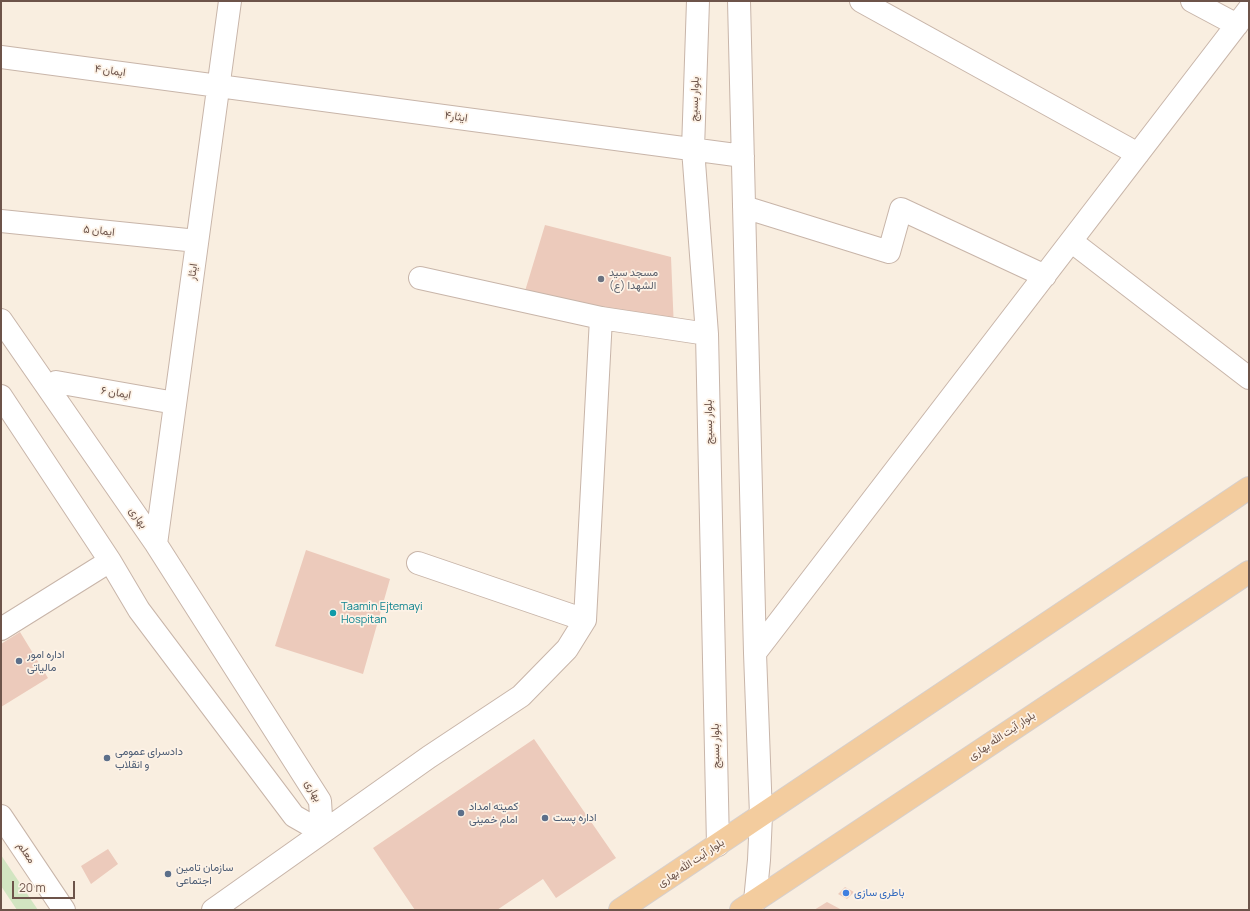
<!DOCTYPE html>
<meta charset="utf-8">
<style>
body{margin:0}
#map{position:relative;width:1250px;height:911px;overflow:hidden;background:#f9eee0;font-family:Manrope,sans-serif}
canvas{display:block}
.frame{position:absolute;inset:0;border:2px solid #6d544a;pointer-events:none}
.scale{position:absolute;left:12px;top:881px;width:63px;height:18px;box-sizing:border-box;border:2px solid #6d544a;border-top:0;padding-left:5px;font-size:12px;line-height:14px;white-space:nowrap;color:#6d544a;-webkit-text-stroke:3px #fdf2e6;paint-order:stroke}
</style>
<div id="map">
<canvas width="1250" height="911"></canvas>
<div class="frame"></div>
<div class="scale">20 m</div>
</div>
<script>
const ctx = document.querySelector('canvas').getContext('2d');
ctx.lineJoin = 'round';
function paint(path, color) {
  ctx.fillStyle = color;
  ctx.fill(path, 'evenodd');
}
function stroke(path, color, width, dash) {
  ctx.strokeStyle = color;
  ctx.lineWidth = width;
  ctx.lineCap = dash ? 'butt' : 'round';
  ctx.setLineDash(dash || []);
  ctx.stroke(path);
}
function write(font, color, halo, rows, align = 'center') {
  ctx.font = font + ' Manrope,Vazirmatn,sans-serif';
  ctx.lineWidth = 3.5;
  ctx.setLineDash([]);
  ctx.textBaseline = 'middle';
  ctx.strokeStyle = halo;
  ctx.fillStyle = color;
  for (const [text, x, y, turn = 0] of rows) {
    ctx.save();
    ctx.translate(x, y);
    ctx.rotate((+turn || 0) * Math.PI / 180);
    ctx.textAlign = isNaN(turn) ? turn : align;
    if (halo) ctx.strokeText(text, 0, 0);
    ctx.fillText(text, 0, 0);
    ctx.restore();
  }
}
paint(new Path2D(`
 M1,855L38,910H17L1,886Z`), '#d2e5c1');
paint(new Path2D(`
 M545,225L671,257L674,330L522,301Z
 M306,550L390,579L363,674L275,646Z
 M20,632L48,678L1,707V644Z
 M534,739L616,858L556,898L543,879L497,910H415L373,848Z
 M108,849L118,864L91,884L81,866Z
 M845,887L854,892L847,899L838,894Z
 M827,902L842,910H814Z`), '#eccabb');
const minor = new Path2D(`
 M698,1L693,149L707,334L718,845
 M739,1L755,653L761,815L759,860L755,901
 M861,1L1138,154
 M1192,1L1237,25
 M1,57L743,156
 M744,207L889,252L901,209L1045,276
 M1,221L197,241
 M1071,241L1249,378
 M420,278L601,318L707,334
 M1,320L156,544L320,801L322,832
 M56,382L175,403
 M1,396L110,561L139,610L294,816L322,832
 M156,544L230,1
 M418,563L585,620
 M1,629L110,561
 M755,653L1249,9
 M1,816L64,910
 M213,910L429,757L521,696L567,649L585,620L601,318`);
const major = new Path2D(`
 M620,910L1249,488
 M741,910L1249,572`);
stroke(minor, '#c8b5a9', 24);
stroke(major, '#d6cfcc', 24);
stroke(minor, '#fff', 22);
stroke(major, '#f3cc9e', 22);
for (const [x, y, r, color] of [
 [601,279,4,"#6b7280"],
 [333,613,4,"#0f9aa8"],
 [19,661,4,"#5c6f8a"],
 [107,758,4,"#5c6f8a"],
 [461,813,4,"#5c6f8a"],
 [545,818,4,"#5c6f8a"],
 [168,874,4,"#5c6f8a"],
 [846,893,4,"#3f7fe0"]
]) {
  const dot = new Path2D();
  dot.arc(x, y, r, 0, 2 * Math.PI);
  ctx.fillStyle = color;
  ctx.fill(dot);
  stroke(dot, '#fdf2e6', 1.5);
}
write('11px', '#6d544a', '#fdf2e6', [
 ["ایمان ۴",110,71,8],
 ["بلوار بسیج",695,99,-88],
 ["ایثار۴",456,117,8],
 ["ایمان ۵",99,231,6],
 ["ایثار",193,272,-82],
 ["ایمان ۶",116,393,10],
 ["بلوار بسیج",709,422,-91],
 ["بهاری",138,518,55],
 ["بلوار آیت الله بهاری",1002,736,-34],
 ["بلوار بسیج",716,746,-91],
 ["بهاری",313,791,61],
 ["معلم",26,853,56],
 ["بلوار آیت الله بهاری",691,863,-34]
]);
write('11px', '#5b616d', '#fdf2e6', [
 ["مسجد سید",609,273],
 ["الشهدا (ع)",609,286]
], 'left');
write('11px', '#0d838f', '#fdf2e6', [
 ["Taamin Ejtemayi",341,607],
 ["Hospitan",341,620]
], 'left');
write('11px', '#4e5e75', '#fdf2e6', [
 ["اداره امور",27,655],
 ["مالیاتی",27,668],
 ["دادسرای عمومی",115,752],
 ["و انقلاب",115,765],
 ["کمیته امداد",469,807],
 ["امام خمینی",469,820],
 ["اداره پست",553,818],
 ["سازمان تامین",176,868],
 ["اجتماعی",176,881]
], 'left');
write('11px', '#366cbe', '#fdf2e6', [
 ["باطری سازی",854,893]
], 'left');
</script>
